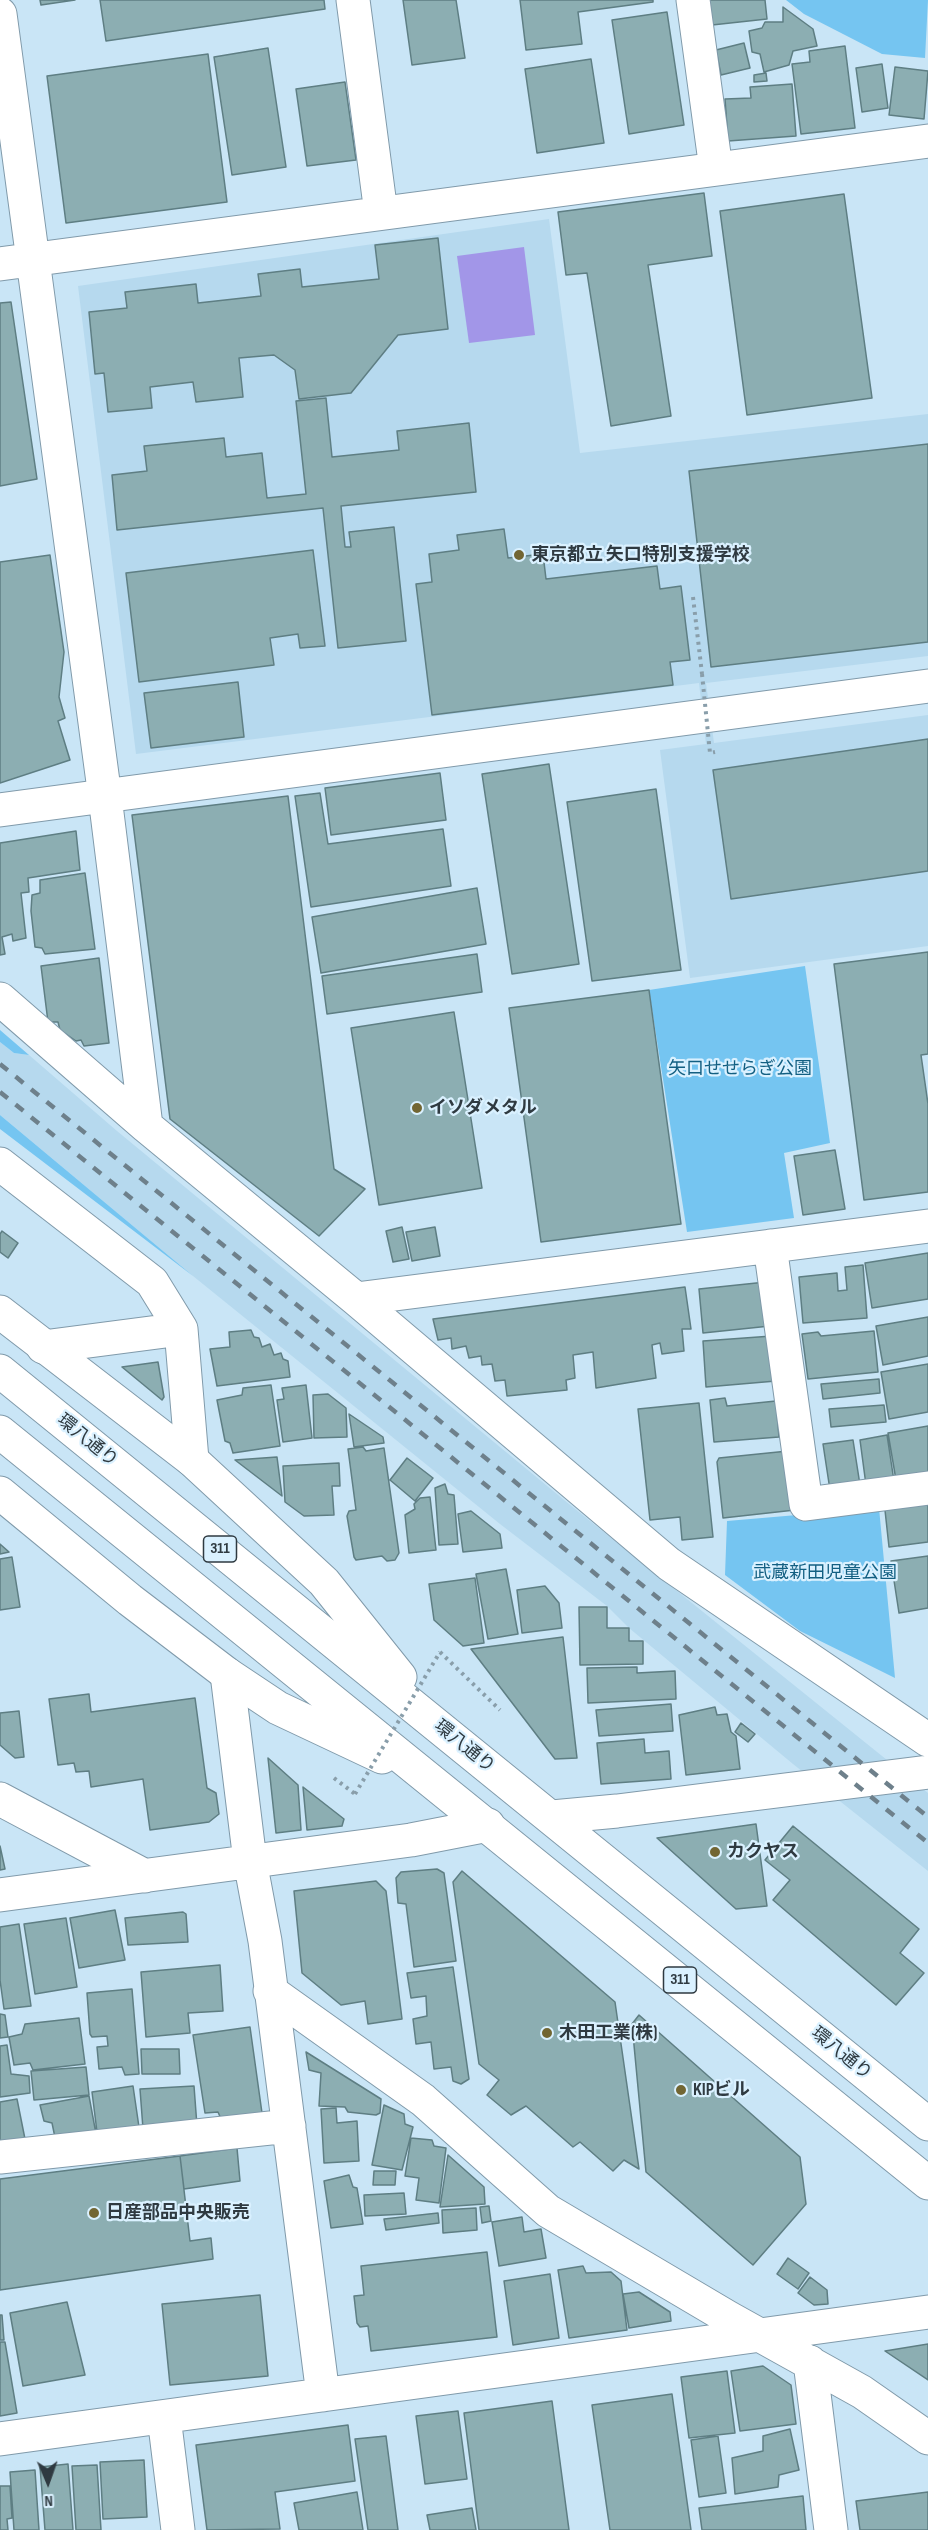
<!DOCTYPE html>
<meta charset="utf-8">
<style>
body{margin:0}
#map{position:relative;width:928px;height:2530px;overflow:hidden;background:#c9e5f6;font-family:"Sofia Sans Condensed",sans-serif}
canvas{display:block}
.north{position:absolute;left:18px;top:2452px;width:60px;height:60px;-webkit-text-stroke:4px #daf1ff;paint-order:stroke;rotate:178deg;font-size:16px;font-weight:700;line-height:24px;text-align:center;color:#2f3a41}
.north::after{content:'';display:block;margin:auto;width:21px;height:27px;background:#2f3a41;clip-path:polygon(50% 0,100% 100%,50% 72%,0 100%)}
</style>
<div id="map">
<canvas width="928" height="2530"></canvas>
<div class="north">N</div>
</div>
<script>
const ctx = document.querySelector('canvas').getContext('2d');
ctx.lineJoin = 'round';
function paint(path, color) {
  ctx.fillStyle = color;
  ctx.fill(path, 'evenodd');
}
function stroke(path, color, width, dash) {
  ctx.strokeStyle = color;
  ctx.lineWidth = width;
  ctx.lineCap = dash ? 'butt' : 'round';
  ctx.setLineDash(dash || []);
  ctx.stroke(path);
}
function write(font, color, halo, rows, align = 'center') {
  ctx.font = font + ' "Sofia Sans Condensed","Noto Sans JP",sans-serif';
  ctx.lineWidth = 4.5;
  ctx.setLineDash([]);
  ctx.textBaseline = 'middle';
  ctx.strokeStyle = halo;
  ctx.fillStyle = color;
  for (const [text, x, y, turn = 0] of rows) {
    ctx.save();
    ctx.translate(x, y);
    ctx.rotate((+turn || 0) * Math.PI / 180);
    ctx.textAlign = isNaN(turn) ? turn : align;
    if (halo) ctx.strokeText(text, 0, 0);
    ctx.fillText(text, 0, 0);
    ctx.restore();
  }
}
paint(new Path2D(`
 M549,219L580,453L928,414V656L706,683L714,743L928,715V946L690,978L660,750L706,744L699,683L136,754L78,286Z
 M0,1042L14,1053L29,1055L117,1131L569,1504L928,1793V1871L793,1764L629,1628L607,1606L500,1524L193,1276L0,1115Z`), '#b6d9ee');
paint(new Path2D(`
 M786,0H928L925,58L882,54L804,14Z
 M805,966L830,1143L784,1153L794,1218L687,1232L649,990Z
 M0,1030L29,1055L14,1053L0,1042Z
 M0,1115L193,1276L0,1129Z
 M879,1508L895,1678L800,1631L725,1575L727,1521Z`), '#75c5f1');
paint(new Path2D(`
 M524,247L535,335L469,343L457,256Z`), '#a296e8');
const building = new Path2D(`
 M40,0H75L41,5Z
 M100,0H324L325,9L106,41Z
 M403,0H456L465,58L412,65Z
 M520,0H653V2L578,12L582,44L526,50Z
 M709,0H765L767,19L712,25Z
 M783,7L813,29L817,46L793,51L789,65L764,72L760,54L752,52L749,31L762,28L765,22H783Z
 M667,12L684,125L629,134L612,20Z
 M744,43L750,68L721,75L716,50Z
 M845,46L855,128L801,134L792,64L810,62L809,51Z
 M268,48L286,167L232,175L214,57Z
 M208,54L227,202L66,223L47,76Z
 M591,59L604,143L537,153L525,69Z
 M882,64L888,108L862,112L856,68Z
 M895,67L928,71L924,119L889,115Z
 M766,73L767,81L754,82V75Z
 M345,82L356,160L307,166L296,89Z
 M792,84L796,136L728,141L725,99L751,98L750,87Z
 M704,193L712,256L648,265L671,416L611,426L587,273L566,275L558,212Z
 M844,194L872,398L747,415L720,211Z
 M438,238L448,329L398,335L351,393L299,399L295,370L274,355L239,358L243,397L196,402L193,382L150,387L152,408L108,412L104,373L95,374L89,312L127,308L125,292L196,284L198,303L261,296L258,274L300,269L302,287L379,279L375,245Z
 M11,302L37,479L0,486V303Z
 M326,398L332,457L399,450L397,431L469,423L476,492L341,506L345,547H351L349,532L394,527L406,641L338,648L323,508L117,530L112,475L147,471L144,446L224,438L226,457L262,453L267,498L306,494L296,401Z
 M928,444V642L711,667L689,471Z
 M504,529L508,558L543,554L546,579L657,566L660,589L681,586L690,660L670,662L673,685L432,715L416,584L432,582L429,554L459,550L457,535Z
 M313,550L325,646L300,648L298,634L270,638L274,665L139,682L126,573Z
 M50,555L64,652L59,697L65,718L58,721L70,760L0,783V562Z
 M238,682L244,737L151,748L144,693Z
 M928,739V871L731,899L713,770Z
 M549,764L579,964L512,974L482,774Z
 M440,773L446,820L331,835L325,788Z
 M656,789L681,970L592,981L567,802Z
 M320,793L328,844L443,829L451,886L311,907L295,796Z
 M288,796L334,1169L365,1189L319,1236L170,1119L132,815Z
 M76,831L80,870L28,878L29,892L21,893L26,938L13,941L12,934L2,937L5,954L0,955V843Z
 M85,873L95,949L45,954L42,948L35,947L31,911L32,895L40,893V880Z
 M477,888L486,944L321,973L312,917Z
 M928,952V1054L921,1055L928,1104V1192L864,1200L834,964Z
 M477,954L482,992L327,1014L322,976Z
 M99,958L109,1043L84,1046L81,1040L76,1041L60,1030L58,1022H48L41,966Z
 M649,990L681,1224L541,1242L509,1008Z
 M454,1012L482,1188L379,1205L351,1028Z
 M835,1150L845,1209L803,1215L794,1156Z
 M402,1227L409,1259L393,1262L386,1231Z
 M435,1227L440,1256L412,1261L406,1232Z
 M2,1231L18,1243L8,1258L0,1252V1234Z
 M928,1253V1299L872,1308L865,1263Z
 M863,1265L867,1318L803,1323L799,1277L837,1273L838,1291L847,1290L845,1267Z
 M766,1282L770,1326L703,1333L699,1289Z
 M685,1287L691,1329H682L684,1351L662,1354L660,1343L652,1345L656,1378L596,1388L593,1352L573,1355L575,1378L566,1380L567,1390L507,1396L505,1380L495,1381L492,1364L482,1365L481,1356L469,1358L466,1346L452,1349L451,1338L438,1340L433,1319Z
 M928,1317V1356L883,1365L876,1326Z
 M251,1330L254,1337L259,1338L262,1347L270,1344L274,1355L281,1353L283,1359L288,1361L290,1377L217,1386L210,1349L230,1347L229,1332Z
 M874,1331L878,1372L808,1379L802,1334L818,1332L821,1336Z
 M772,1336L776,1381L706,1387L703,1341Z
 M158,1362L164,1397L162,1400L122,1367Z
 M928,1364V1412L889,1419L881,1372Z
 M879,1379L880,1393L823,1399L821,1384Z
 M271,1385L280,1446L233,1453L230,1443L225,1441L217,1400L242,1395L243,1388Z
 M306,1385L312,1438L283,1442L277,1400L284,1399L282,1388Z
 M328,1394L346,1408L347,1437L314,1438L313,1395Z
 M725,1398L727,1406L776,1401L779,1437L714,1442L710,1400Z
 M699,1403L713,1537L682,1540L680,1517L650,1520L638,1409Z
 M884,1405L886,1422L831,1427L829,1409Z
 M349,1414L383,1437L384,1443L354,1447Z
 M928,1426V1474L896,1480L888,1433Z
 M887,1435L894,1481L866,1485L860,1440Z
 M853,1440L860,1485L830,1490L823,1444Z
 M363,1447L366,1451L384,1448L399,1553L395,1560L387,1561L382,1556L356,1560L354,1557L347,1516L349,1511L356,1510L348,1449Z
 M788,1451L795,1510L723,1518L717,1462L719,1458Z
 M277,1457L282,1496L235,1460Z
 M407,1458L433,1478L415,1501L390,1480Z
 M339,1463L340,1486H332L334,1515L304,1516L285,1502L283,1466Z
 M445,1484L448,1494L454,1495L458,1544L439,1545L435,1488Z
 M928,1496V1542L889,1547L884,1501Z
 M430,1497L436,1550L409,1553L405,1515L415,1509L414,1504L420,1498Z
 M471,1511L500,1534L502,1548L463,1552L458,1514Z
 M0,1544L9,1552L0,1554Z
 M928,1556V1608L899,1613L891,1561Z
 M12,1557L20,1607L0,1610V1559Z
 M506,1569L518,1634L488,1639L476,1574Z
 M475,1578L484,1643L463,1646L434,1620L429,1584Z
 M545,1586L559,1603L562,1628L522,1633L517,1590Z
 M579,1607H607V1628H629V1641H643V1664L580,1665Z
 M563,1637L577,1758L555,1759L471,1649Z
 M637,1667V1673L675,1671L676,1699L588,1703L587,1668Z
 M89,1694L91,1712L195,1698L207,1788L216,1793L219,1814L209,1822L150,1830L143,1779L91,1787L89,1771L76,1772L74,1763L58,1765L49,1699Z
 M671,1704L673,1731L599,1736L596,1710Z
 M715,1707L717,1715L727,1714L731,1732L736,1736L740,1769L686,1775L679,1715Z
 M19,1711L24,1757L15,1758L0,1745V1713Z
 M741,1723L755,1734L748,1742L735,1732Z
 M644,1739L645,1753L669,1751L671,1779L601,1784L597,1743Z
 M268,1758L298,1785L301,1830L276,1833Z
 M303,1787L344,1819L342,1826L307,1830Z
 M756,1824L767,1906L736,1909L657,1838Z
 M793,1826L919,1929L900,1953L924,1973L896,2005L773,1900L790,1880L765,1860Z
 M0,1846L5,1869L0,1870Z
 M437,1869L444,1873L456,1961L414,1967L406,1904L398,1903L396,1878L401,1872Z
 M462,1871L615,2002L639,2169L624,2160L613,2171L580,2142L573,2147L526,2106L511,2115L487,2095L499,2080L479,2064L453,1882Z
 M376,1881L386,1891L402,2019L368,2024L365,2001L341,2005L302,1973L294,1891Z
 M115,1910L125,1960L79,1968L70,1918Z
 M183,1912L186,1914L188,1942L128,1945L125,1918Z
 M66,1918L77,1987L35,1994L24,1924Z
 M19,1924L31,2006L4,2009L0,1980V1927Z
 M220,1965L223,2011L188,2013L190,2033L146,2037L141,1972Z
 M453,1967L469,2079L461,2084L453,2081L451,2067L434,2069L431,2042L416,2044L413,2019L427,2016L426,1996L411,1998L407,1973Z
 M132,1989L139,2074L125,2075L122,2067L99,2069L97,2047L108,2046L107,2036L92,2037L90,2034L87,1993Z
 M0,2014L5,2015L8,2037L0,2038Z
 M639,2015L800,2157L806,2204L753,2265L646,2172L632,2024Z
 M79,2018L85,2064L33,2070L30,2063L14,2065L9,2037L22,2034L25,2024Z
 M250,2027L262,2113L221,2119L218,2112L205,2113L193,2035Z
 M7,2045L11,2074L29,2076L30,2093L0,2097V2046Z
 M141,2049H179L180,2074H142Z
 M306,2052L381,2099L380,2113L376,2115L348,2112L345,2107L319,2106L321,2073L309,2070Z
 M86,2067L89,2095L34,2100L31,2071Z
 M133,2086L140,2134L98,2140L92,2092Z
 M194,2086L197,2126L143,2129L140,2089Z
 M89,2096L97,2139L57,2147L52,2123L44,2121L40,2105Z
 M17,2099L25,2139L0,2150V2102Z
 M384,2105L404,2114L405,2124L413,2127L402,2170L372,2165Z
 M336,2108L337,2123L357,2121L359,2161L324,2163L321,2109Z
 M411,2138L432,2140L434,2146L446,2148L439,2203L416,2200L419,2178L405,2176Z
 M237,2148L240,2181L184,2189L180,2156Z
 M448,2155L484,2187L485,2204L440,2207Z
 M180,2156L190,2241L211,2238L213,2259L0,2290V2179Z
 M374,2171H396L395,2185H373Z
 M349,2175L353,2187L357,2188L363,2224L331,2228L324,2181Z
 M404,2193L406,2214L365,2216L364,2195Z
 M489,2206L491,2221L482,2223L480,2207Z
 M476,2208L477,2230L443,2233L442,2210Z
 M438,2213L439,2223L386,2230L384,2219Z
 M522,2217L524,2232L541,2229L546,2258L499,2266L492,2222Z
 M487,2252L497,2337L371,2351L368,2326L360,2327L357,2323L354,2296L364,2295L361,2266Z
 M788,2258L809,2273L798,2289L777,2274Z
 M583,2266L586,2273L611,2272L621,2281L627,2330L569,2338L558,2270Z
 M550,2274L559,2338L513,2345L504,2281Z
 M810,2277L827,2290L828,2304L814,2305L798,2293Z
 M639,2292L670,2312L671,2321L629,2328L623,2294Z
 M260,2295L268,2376L170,2385L162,2304Z
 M67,2302L85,2375L23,2386L10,2313Z
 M0,2315H2L4,2340H0Z
 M0,2342H5L17,2413L0,2416Z
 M928,2344V2380L885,2351Z
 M763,2366L791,2385L796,2424L740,2431L731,2371Z
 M727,2371L735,2433L689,2438L681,2377Z
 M672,2394L691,2530H610L592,2405Z
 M552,2401L569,2530H479L464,2413Z
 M458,2411L467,2479L425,2484L416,2416Z
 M348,2425L355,2481L275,2492L280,2529L207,2530L196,2445Z
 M790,2429L799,2470L779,2475L778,2487L735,2494L732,2458L763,2451V2436Z
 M386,2436L398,2530H368L355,2439Z
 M718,2436L726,2493L699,2497L691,2440Z
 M144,2460L147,2517L103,2519L100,2462Z
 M68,2464L73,2530H45L40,2467Z
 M97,2465L101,2530H76L72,2466Z
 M35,2470L39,2530H14L10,2472Z
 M0,2486H10L12,2518L7,2519L8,2530H0Z
 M357,2492L363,2530H299L294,2503Z
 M928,2492V2530H860L856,2501Z
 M803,2496L806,2530H702L699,2508Z
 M472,2508L476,2530H430L427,2515Z`);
paint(building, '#8caeb2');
stroke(building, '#5e7e83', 1.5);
const minor = new Path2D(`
 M353,0L381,213
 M693,0L716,169
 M0,14L105,797L146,1126
 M0,264L928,141
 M0,810L928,686
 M0,999L146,1126L356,1299L669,1564L928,1740
 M0,1164L152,1282L181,1329L192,1460
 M770,1246L806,1504L928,1488
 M356,1299L928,1226
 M43,1347L181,1329
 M227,1674L250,1861L265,1941L323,2395
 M0,1799L145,1876
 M552,1817L617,1811L928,1772
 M0,1895L411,1840L488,1825
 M270,1991L423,2100L548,2211L729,2318L862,2392L928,2438
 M0,2157L289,2126
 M810,2362L831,2530
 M164,2417L178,2530
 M0,2439L928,2312`);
const major = new Path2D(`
 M0,1312L192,1460L324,1582L400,1677
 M0,1371L928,2124
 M0,1432L928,2183
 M0,1493L130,1600L227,1674L278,1708L382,1757`);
stroke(minor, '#809aaa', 35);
stroke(major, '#809aaa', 35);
stroke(new Path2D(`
 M693,597L702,674
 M440,1652L500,1710
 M334,1778L355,1794`), '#899eaa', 4, [3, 4.5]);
stroke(minor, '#fff', 33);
stroke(major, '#fff', 33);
stroke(new Path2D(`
 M0,1064L928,1817
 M0,1092L928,1843`), '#6e808b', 4.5, [10, 10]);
stroke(new Path2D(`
 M702,674L710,753L715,752
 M355,1794L440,1652`), '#899eaa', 4, [3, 4.5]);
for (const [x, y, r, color] of [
 [519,555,6,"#726633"],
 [417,1108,6,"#726633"],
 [715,1852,6,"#726633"],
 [547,2033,6,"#726633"],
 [681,2090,6,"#726633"],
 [94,2213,6,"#726633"]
]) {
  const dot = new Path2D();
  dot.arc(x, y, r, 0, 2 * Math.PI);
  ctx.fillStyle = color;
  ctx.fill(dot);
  stroke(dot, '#daf1ff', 2);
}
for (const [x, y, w] of [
 [220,1549,33],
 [680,1980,33]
]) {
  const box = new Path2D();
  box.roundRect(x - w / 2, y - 13, w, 26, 4.5);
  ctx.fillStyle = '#daf1ff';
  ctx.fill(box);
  stroke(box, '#2f3a41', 1.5);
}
write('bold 16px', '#2f3a41', null, [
 ["311",220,1549],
 ["311",680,1980]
]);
write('bold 18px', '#2f3a41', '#daf1ff', [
 ["東京都立 矢口特別支援学校",531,555],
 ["イソダメタル",429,1108],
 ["カクヤス",727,1852],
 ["木田工業(株)",559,2033],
 ["KIPビル",693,2090],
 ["日産部品中央販売",106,2213]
], 'left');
write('18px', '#125f82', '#daf1ff', [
 ["矢口せせらぎ公園",740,1069],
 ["武蔵新田児童公園",825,1573]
]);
write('18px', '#2f3a41', '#daf1ff', [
 ["環八通り",87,1441,39],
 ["環八通り",464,1747,39],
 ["環八通り",841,2054,39]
]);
</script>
